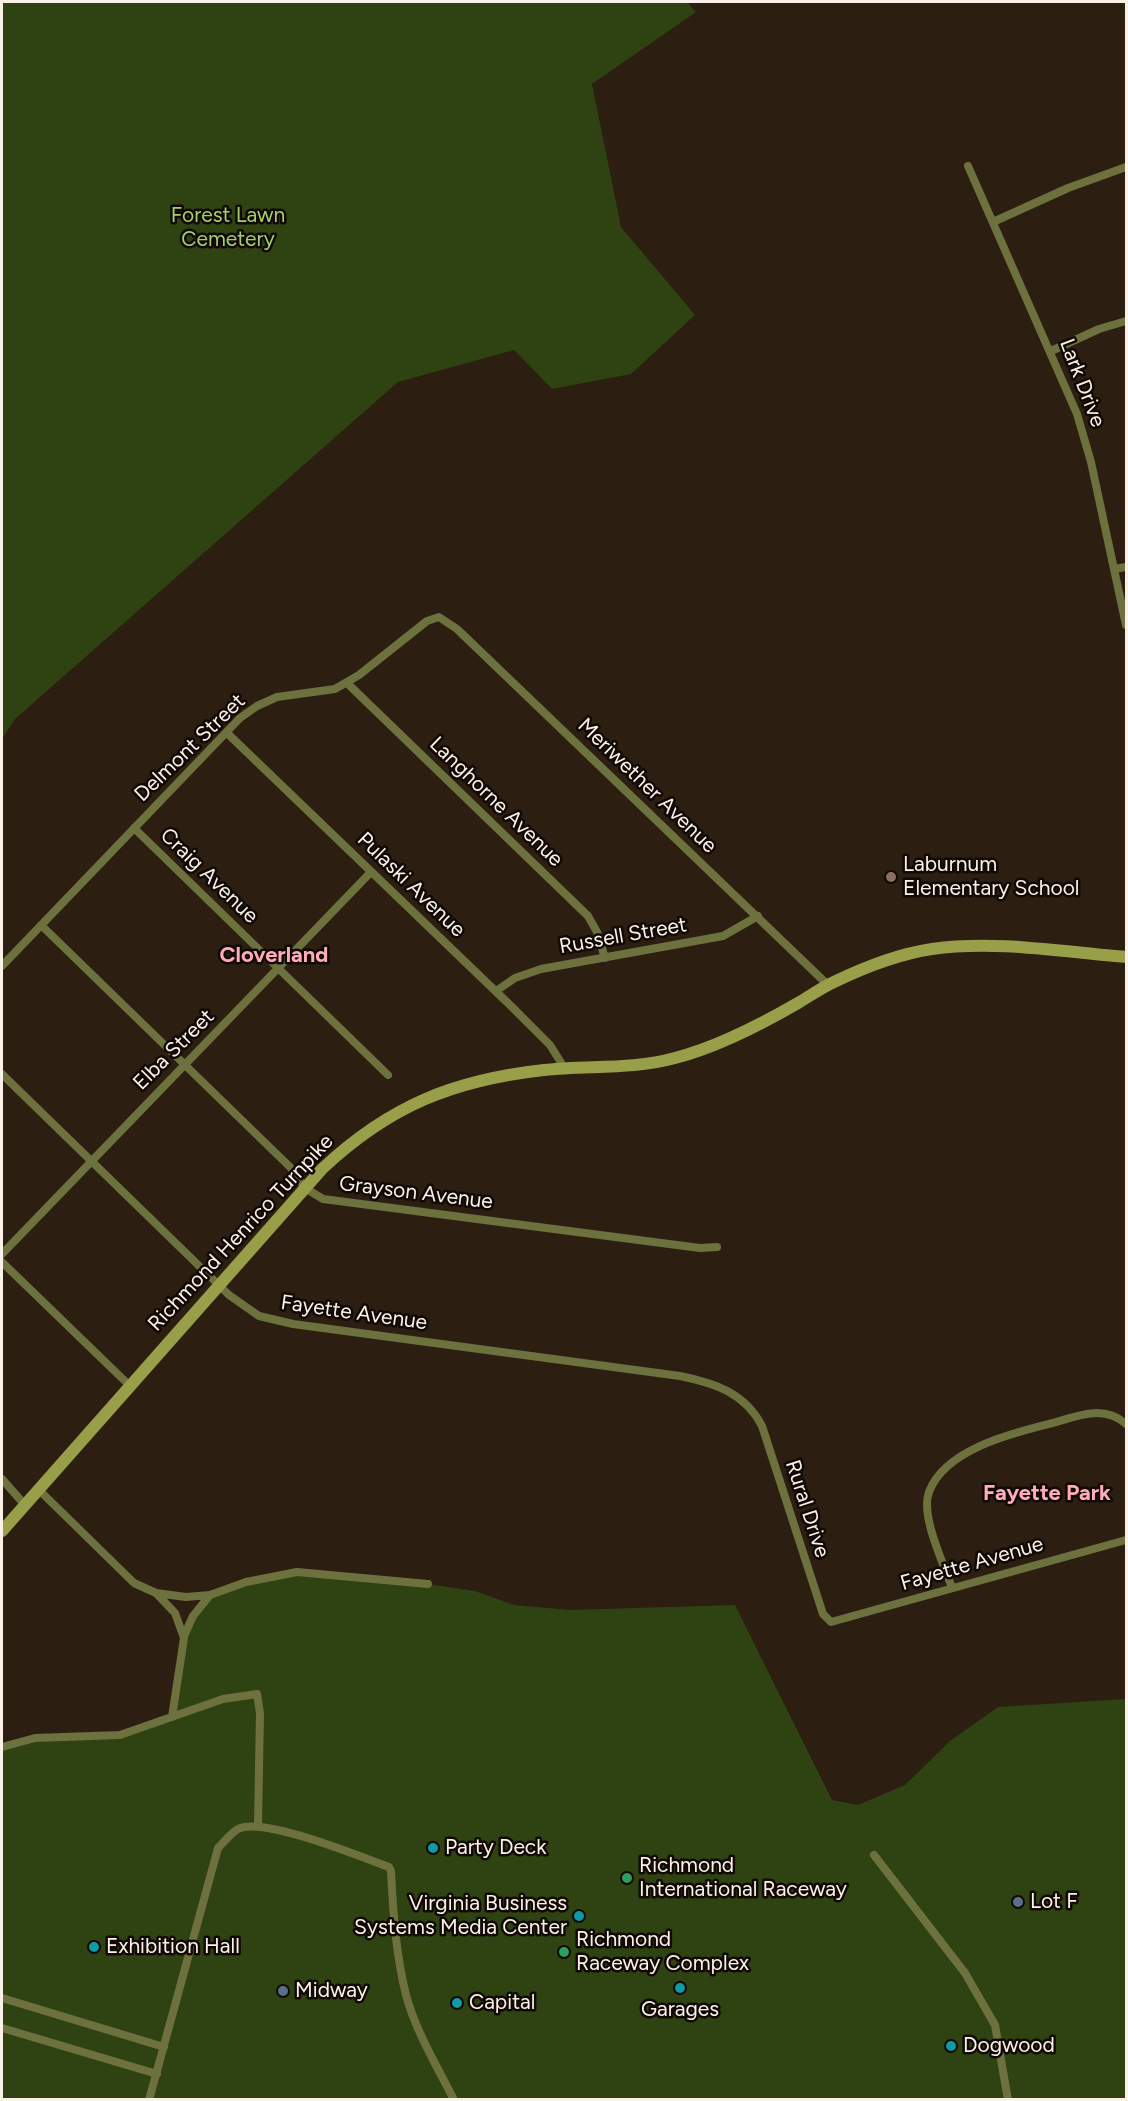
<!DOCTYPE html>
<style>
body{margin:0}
#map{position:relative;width:1128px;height:2101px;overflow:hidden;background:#2c1e10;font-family:Figtree,sans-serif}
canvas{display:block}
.frame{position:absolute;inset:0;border:3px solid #fbf1e8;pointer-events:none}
</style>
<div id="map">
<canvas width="1128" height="2101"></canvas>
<div class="frame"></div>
</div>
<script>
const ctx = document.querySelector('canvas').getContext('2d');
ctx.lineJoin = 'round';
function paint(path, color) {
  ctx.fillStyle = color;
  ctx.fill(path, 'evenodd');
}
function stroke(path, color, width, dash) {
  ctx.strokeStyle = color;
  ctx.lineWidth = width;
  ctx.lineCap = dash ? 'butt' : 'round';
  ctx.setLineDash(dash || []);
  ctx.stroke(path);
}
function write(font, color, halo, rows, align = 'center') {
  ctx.font = font + ' Figtree,sans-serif';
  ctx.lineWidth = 5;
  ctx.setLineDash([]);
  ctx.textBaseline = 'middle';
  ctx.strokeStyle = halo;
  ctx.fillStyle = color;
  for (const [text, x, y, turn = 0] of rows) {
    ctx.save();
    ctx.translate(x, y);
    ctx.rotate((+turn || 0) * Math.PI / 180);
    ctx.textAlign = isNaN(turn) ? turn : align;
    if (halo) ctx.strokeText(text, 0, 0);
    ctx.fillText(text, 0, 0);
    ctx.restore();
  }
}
paint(new Path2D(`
 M2,2H687L696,12L592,84L621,227L695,315L631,374L552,389L514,350L398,382L15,719L2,739Z
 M297,1572L428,1584L475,1591L514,1605L570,1610L735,1605L832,1800L858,1805L905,1785L950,1741L998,1707L1126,1699V2099H2V1747L13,1743L112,1737L172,1717L184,1638L210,1595Z`), '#2f4212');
stroke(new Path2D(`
 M968,166L1077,414L1091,462L1126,625
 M993,222L1068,188L1126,167
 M1051,351L1099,329L1126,321
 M1114,569L1126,567
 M347,683L588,916L597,932L605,958
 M227,733L511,1006L550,1045L565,1069
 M134,828L388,1075
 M41,925L290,1167L305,1188L323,1199L700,1248L717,1247
 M2,966L240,718L257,706L277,697L335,689L359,675L427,621L439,617L457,629L828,985
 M496,991L515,978L541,969L723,936L758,916
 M2,1074L229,1295L259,1316L293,1324L680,1376C715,1383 745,1393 762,1426L823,1614L831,1622L1126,1540
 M2,1254L371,872
 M2,1262L129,1385
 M2,1479L24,1504
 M38,1489L134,1583L156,1593L175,1613L184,1638L172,1717
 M952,1588C944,1564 920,1516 929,1492C945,1449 1013,1433 1053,1423C1067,1419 1083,1413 1097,1413C1109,1413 1118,1417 1126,1424
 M156,1593L186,1597L210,1595L246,1582L297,1572L428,1584
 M184,1636L193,1616L210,1595
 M2,1747L35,1738L120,1735L223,1699L257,1694L260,1713L258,1825
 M874,1855L965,1973L995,2025L1008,2100
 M2,1998L164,2047
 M2,2028L157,2074
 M149,2100L218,1848C224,1842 231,1833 238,1829C262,1816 361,1857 389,1867L391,1871C393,1912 396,1955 406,1995C416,2032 437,2066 454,2100`), '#6d713d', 8);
stroke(new Path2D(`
 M2,1531L322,1169C389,1106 453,1080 544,1070C588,1065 631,1070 675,1058C718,1047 760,1025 798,1003C810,996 821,988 834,982C865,967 898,954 932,949C995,940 1063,952 1126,957`), '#999e48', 12);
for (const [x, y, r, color] of [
 [891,877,6,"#8d6e63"],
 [433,1848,6,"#0f9aa8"],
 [627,1878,6,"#2e9e5b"],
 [1018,1902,6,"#5c6f8a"],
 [579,1916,6,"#0f9aa8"],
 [94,1947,6,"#0f9aa8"],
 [564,1952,6,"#2e9e5b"],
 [680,1988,6,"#0f9aa8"],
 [283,1991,6,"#5c6f8a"],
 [457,2003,6,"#0f9aa8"],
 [951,2046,6,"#0f9aa8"]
]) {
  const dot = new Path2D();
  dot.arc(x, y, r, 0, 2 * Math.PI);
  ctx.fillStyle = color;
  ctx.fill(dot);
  stroke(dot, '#100905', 2);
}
write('21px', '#a5ce6f', '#100905', [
 ["Forest Lawn",228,216],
 ["Cemetery",228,240]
]);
write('21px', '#fbf1e8', '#100905', [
 ["Lark Drive",1082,383,69],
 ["Delmont Street",190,748,-44],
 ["Meriwether Avenue",647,786,44],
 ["Langhorne Avenue",496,802,44],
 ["Craig Avenue",209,876,44],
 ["Pulaski Avenue",411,885,44],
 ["Russell Street",623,936,-10],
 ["Elba Street",174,1050,-45],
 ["Grayson Avenue",416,1193,7],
 ["Richmond Henrico Turnpike",241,1233,-47],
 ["Fayette Avenue",354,1313,8],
 ["Rural Drive",807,1509,72],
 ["Fayette Avenue",972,1564,-16]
]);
write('21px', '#fbf1e8', '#100905', [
 ["Laburnum",903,865],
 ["Elementary School",903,889],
 ["Party Deck",445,1848],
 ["Richmond",639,1866],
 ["International Raceway",639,1890],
 ["Lot F",1030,1902],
 ["Virginia Business",567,1904,"right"],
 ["Systems Media Center",567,1928,"right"],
 ["Richmond",576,1940],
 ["Raceway Complex",576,1964],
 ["Exhibition Hall",106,1947],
 ["Midway",295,1991],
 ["Capital",469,2003],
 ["Garages",680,2010,"center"],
 ["Dogwood",963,2046]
], 'left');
write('bold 22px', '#ffabba', '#100905', [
 ["Cloverland",274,956],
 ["Fayette Park",1047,1494]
]);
</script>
